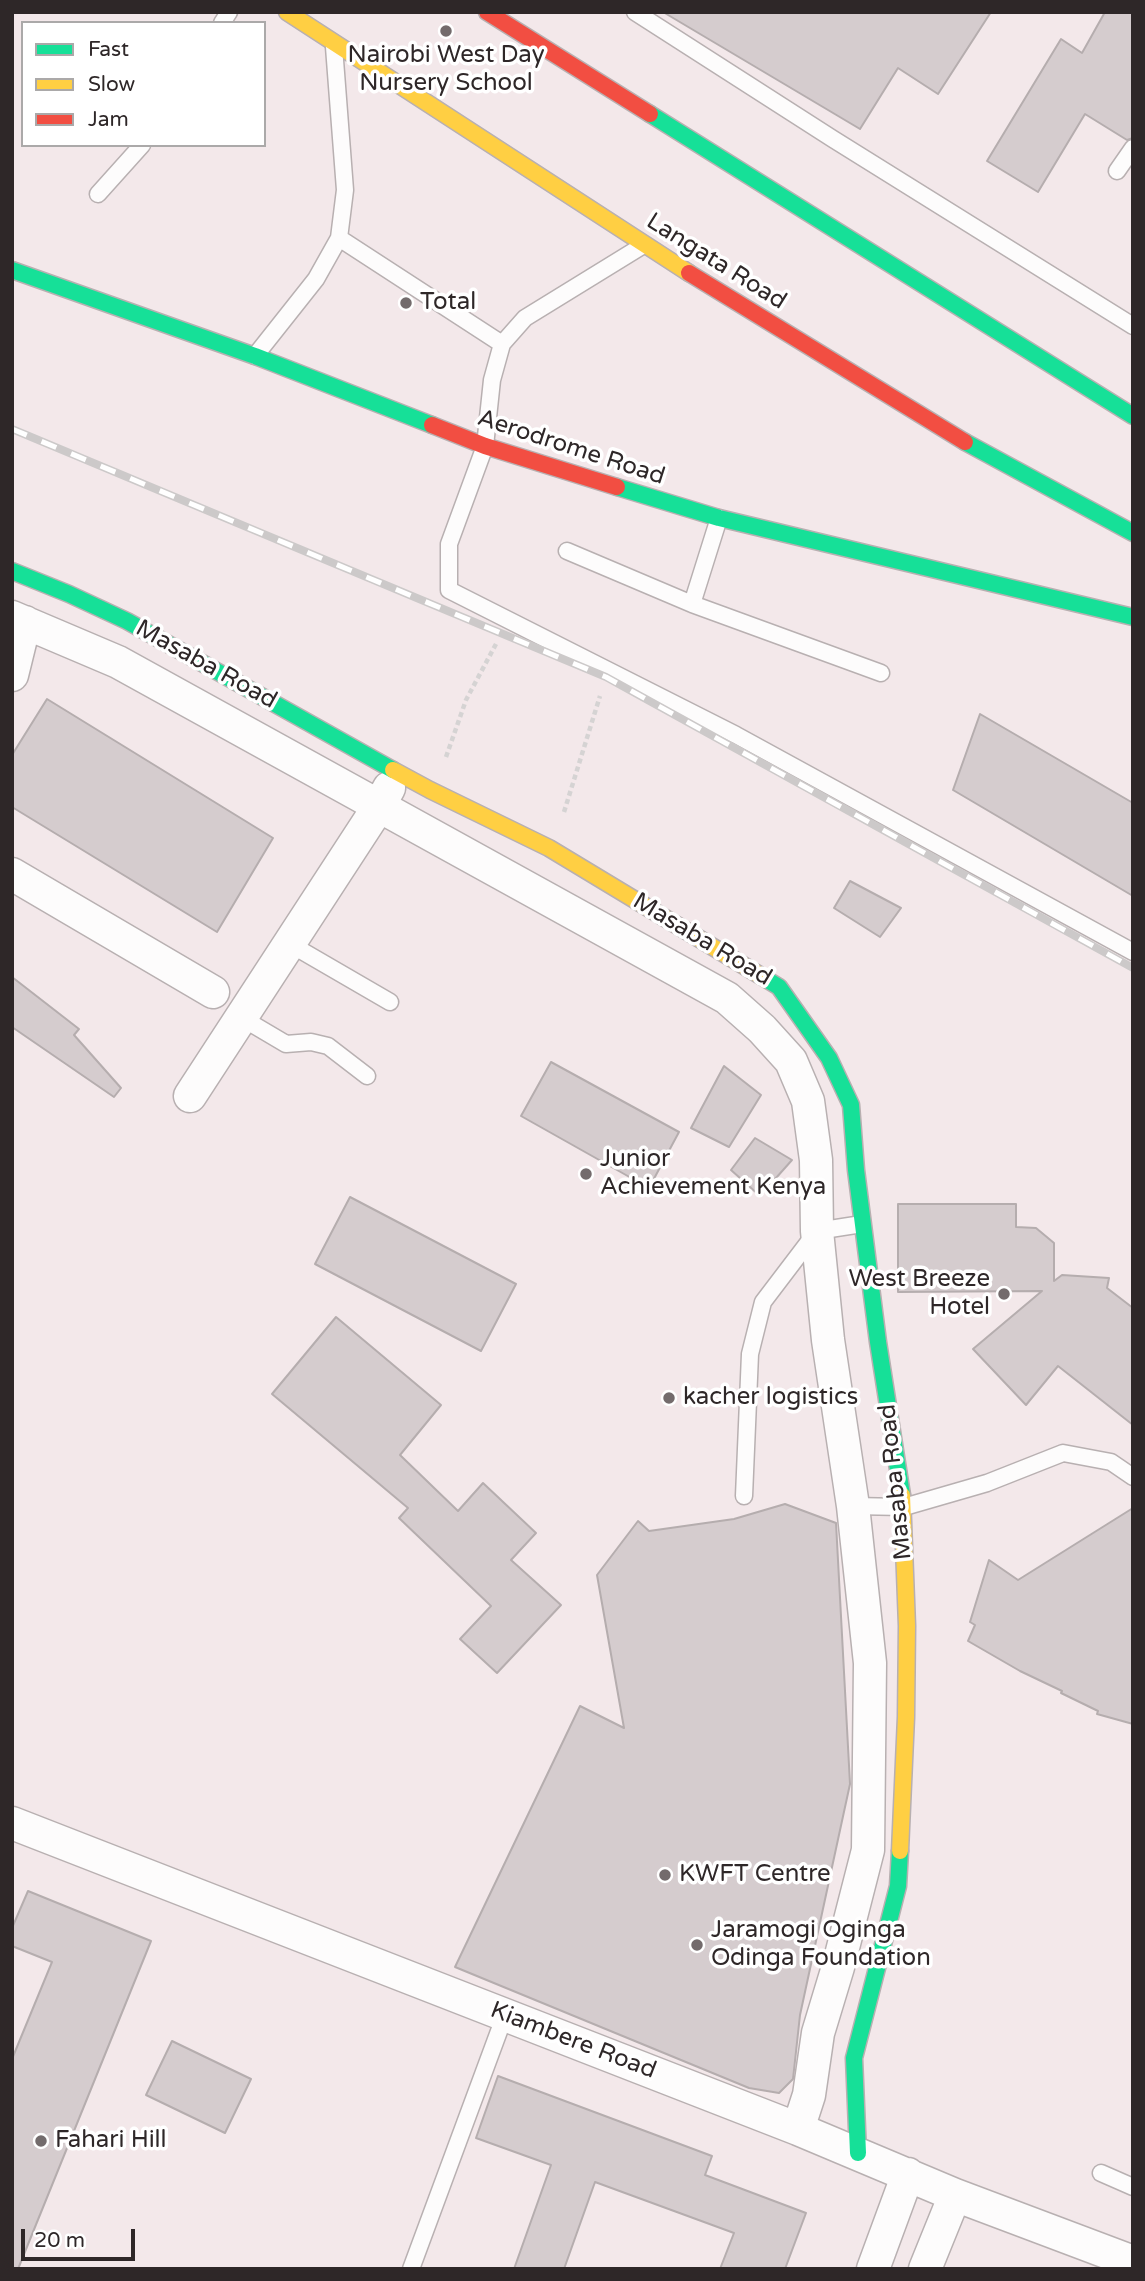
<!DOCTYPE html>
<style>
body{margin:0}
#map{position:relative;width:1145px;height:2281px;overflow:hidden;background:#f3e8ea;font-family:"Varela Round",sans-serif}
canvas{display:block}
.frame{position:absolute;inset:0;border:14px solid #2e2728;pointer-events:none}
.legend{position:absolute;left:21px;top:21px;width:245px;height:126px;box-sizing:border-box;background:#fff;border:2px solid #aba9a9;margin:0;padding:9px 12px;list-style:none;font-size:21px;color:#2e2728}
.legend li{display:flex;align-items:center;gap:14px;height:35px}
.legend b{width:35px;border:2px solid #aba9a9}
.scale{position:absolute;left:21px;top:2229px;width:114px;height:32px;box-sizing:border-box;border:4px solid #2e2728;border-top:0;padding-left:9px;font-size:21px;line-height:24px;white-space:nowrap;color:#2e2728;-webkit-text-stroke:5px #fff;paint-order:stroke}
</style>
<div id="map">
<canvas width="1145" height="2281"></canvas>
<div class="frame"></div>
<ul class="legend">
<li><b style="height:9px;background:#16e098"></b>Fast</li>
<li><b style="height:9px;background:#ffcf43"></b>Slow</li>
<li><b style="height:9px;background:#f24e42"></b>Jam</li>
</ul>
<div class="scale">20 m</div>
</div>
<script>
const ctx = document.querySelector('canvas').getContext('2d');
ctx.lineJoin = 'round';
function paint(path, color) {
  ctx.fillStyle = color;
  ctx.fill(path, 'evenodd');
}
function stroke(path, color, width, dash) {
  ctx.strokeStyle = color;
  ctx.lineWidth = width;
  ctx.lineCap = dash ? 'butt' : 'round';
  ctx.setLineDash(dash || []);
  ctx.stroke(path);
}
function write(font, color, halo, rows, align = 'center') {
  ctx.font = font + ' "Varela Round",sans-serif';
  ctx.lineWidth = 7;
  ctx.setLineDash([]);
  ctx.textBaseline = 'middle';
  ctx.strokeStyle = halo;
  ctx.fillStyle = color;
  for (const [text, x, y, turn = 0] of rows) {
    ctx.save();
    ctx.translate(x, y);
    ctx.rotate((+turn || 0) * Math.PI / 180);
    ctx.textAlign = isNaN(turn) ? turn : align;
    if (halo) ctx.strokeText(text, 0, 0);
    ctx.fillText(text, 0, 0);
    ctx.restore();
  }
}
const building = new Path2D(`
 M663,12H991L938,94L898,68L860,129Z
 M1105,12H1133V138L1127,140L1085,114L1038,192L987,161L1061,39L1082,53Z
 M47,699L273,838L217,932L12,807V755Z
 M980,714L1133,803V896L953,790Z
 M850,881L901,908L880,937L834,908Z
 M12,977L79,1029L74,1035L121,1088L114,1097L12,1027Z
 M551,1062L679,1132L649,1188L521,1116Z
 M724,1066L761,1095L729,1147L691,1128Z
 M755,1138L792,1160L760,1196L731,1170Z
 M350,1197L516,1284L481,1351L315,1264Z
 M898,1204H1016V1227L1036,1228L1054,1243V1281L1062,1275L1109,1278L1107,1288L1133,1308V1425L1058,1366L1026,1405L973,1349L1042,1291L898,1292Z
 M336,1317L441,1405L400,1455L458,1511L483,1483L536,1533L511,1560L561,1605L497,1673L460,1639L491,1606L399,1518L408,1508L272,1394Z
 M785,1504L836,1523L850,1784L800,2015L793,2079L779,2093L749,2088L455,1967L580,1706L624,1728L597,1575L638,1521L649,1531L734,1519Z
 M1133,1508V1724L1097,1714L1098,1711L1061,1693L1062,1691L1020,1671L968,1641L975,1625L970,1622L989,1560L1018,1580Z
 M28,1891L151,1941L18,2269H12V2059L52,1962L12,1946V1928Z
 M172,2041L251,2079L225,2133L146,2095Z
 M498,2076L712,2156L705,2175L806,2213L785,2269H720L734,2233L595,2182L564,2269H514L551,2165L476,2138Z`);
paint(building, '#d5ccce');
stroke(building, '#b5adae', 2);
const lane = new Path2D(`
 M635,12L833,139L1133,326
 M222,23L229,12
 M1117,171L1133,148
 M98,194L142,145
 M339,238L502,344L525,318L642,246
 M502,344L492,380L485,446L449,544V590L736,735L1133,952
 M255,356L316,279L339,238L345,190L334,47
 M567,551L692,604L719,518
 M692,604L881,673
 M290,944L390,1002
 M242,1018L286,1044L311,1042L328,1046L367,1076
 M744,1496L750,1354L763,1302L817,1231L862,1224
 M853,1506L904,1507L987,1483L1063,1453L1111,1462L1133,1477
 M1101,2173L1133,2187
 M411,2269L505,2015`);
const street = new Path2D(`
 M12,617L118,662L727,998L762,1029L791,1061L808,1101L816,1160L817,1231L828,1340L853,1506L870,1663L868,1850L838,1967L818,2033L809,2095L798,2129
 M12,675L25,622
 M12,874L213,992
 M190,1096L379,806L389,788
 M12,1823L798,2129L955,2195L1133,2262
 M873,2269L908,2174
 M925,2269L955,2195`);
const fast = new Path2D(`
 M650,114L1133,416
 M12,270L255,356L432,425
 M965,442L1133,533
 M617,487L719,518L1133,617
 M12,571L69,594L127,621L393,770
 M761,976L779,987L829,1058L851,1105L856,1170L878,1342L902,1495
 M858,2153L854,2058L898,1886L900,1851`);
const slow = new Path2D(`
 M287,12L689,273
 M393,770L430,790L549,848L761,976
 M900,1851L906,1717L907,1626L902,1495`);
const jam = new Path2D(`
 M487,12L650,114
 M689,273L965,442
 M432,425L485,446L617,487`);
stroke(lane, '#b8b0b1', 19);
stroke(street, '#b8b0b1', 35);
stroke(fast, '#b8b0b1', 19);
stroke(slow, '#b8b0b1', 19);
stroke(jam, '#b8b0b1', 19);
stroke(new Path2D(`
 M446,757L466,700L496,644
 M564,812L600,696`), '#d5d3d3', 4.5, [5, 3.5]);
stroke(lane, '#fdfcfc', 16);
stroke(street, '#fdfcfc', 32);
stroke(fast, '#16e098', 16);
stroke(slow, '#ffcf43', 16);
stroke(jam, '#f24e42', 16);
const rail = new Path2D(`
 M12,429L606,677L1133,968`);
stroke(rail, '#ccc9c9', 8);
stroke(rail, '#fff', 5, [16]);
for (const [x, y, r, color] of [
 [446,31,7,"#736b6c"],
 [406,303,7,"#736b6c"],
 [586,1174,7,"#736b6c"],
 [1004,1294,7,"#736b6c"],
 [669,1398,7,"#736b6c"],
 [665,1875,7,"#736b6c"],
 [697,1945,7,"#736b6c"],
 [41,2141,7,"#736b6c"]
]) {
  const dot = new Path2D();
  dot.arc(x, y, r, 0, 2 * Math.PI);
  ctx.fillStyle = color;
  ctx.fill(dot);
  stroke(dot, '#fff', 2.5);
}
write('24px', '#2e2728', '#fff', [
 ["Nairobi West Day",446,56,"center"],
 ["Nursery School",446,84,"center"],
 ["Total",420,303],
 ["Junior",600,1160],
 ["Achievement Kenya",600,1188],
 ["West Breeze",990,1280,"right"],
 ["Hotel",990,1308,"right"],
 ["kacher logistics",683,1398],
 ["KWFT Centre",679,1875],
 ["Jaramogi Oginga",711,1931],
 ["Odinga Foundation",711,1959],
 ["Fahari Hill",55,2141]
], 'left');
write('24px', '#2e2728', '#fff', [
 ["Langata Road",716,262,32],
 ["Aerodrome Road",571,448,18],
 ["Masaba Road",206,665,29],
 ["Masaba Road",702,940,31],
 ["Masaba Road",896,1482,-96],
 ["Kiambere Road",573,2041,21]
]);
</script>
